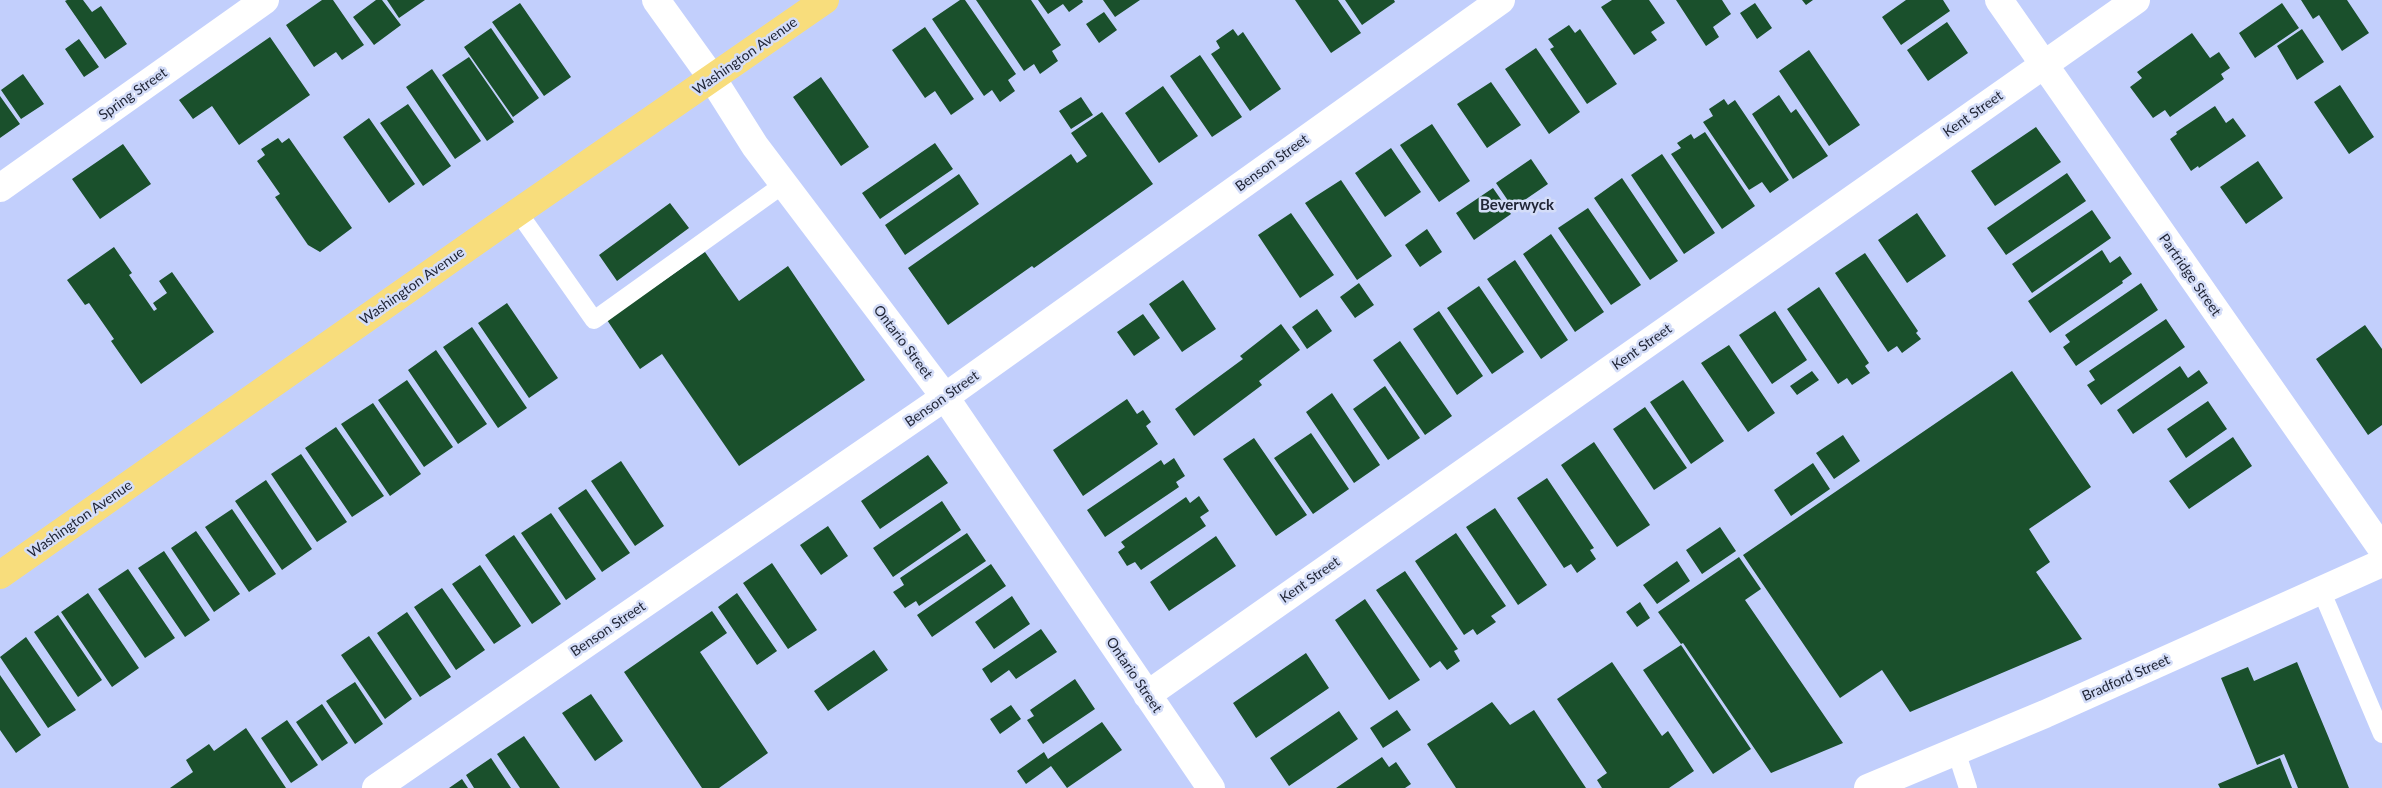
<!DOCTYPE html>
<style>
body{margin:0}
canvas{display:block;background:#c2cffc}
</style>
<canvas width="2382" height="788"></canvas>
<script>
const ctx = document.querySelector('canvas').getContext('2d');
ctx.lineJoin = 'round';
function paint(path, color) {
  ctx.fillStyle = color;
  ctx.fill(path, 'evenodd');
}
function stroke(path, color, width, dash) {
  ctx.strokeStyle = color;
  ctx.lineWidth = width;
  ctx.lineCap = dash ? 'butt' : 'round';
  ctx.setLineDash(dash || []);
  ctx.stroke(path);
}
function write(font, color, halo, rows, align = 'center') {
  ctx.font = font + ' Lato,sans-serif';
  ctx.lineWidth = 5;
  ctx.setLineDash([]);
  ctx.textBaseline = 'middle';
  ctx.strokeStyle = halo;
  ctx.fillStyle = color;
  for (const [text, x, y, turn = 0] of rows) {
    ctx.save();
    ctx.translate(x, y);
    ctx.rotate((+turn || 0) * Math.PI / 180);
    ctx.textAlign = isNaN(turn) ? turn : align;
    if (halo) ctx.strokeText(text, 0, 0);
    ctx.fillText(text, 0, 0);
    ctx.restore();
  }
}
paint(new Path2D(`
 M67,0H83L92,12L101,6L127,44L105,59L65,1Z
 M322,0H333L364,45L342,60L336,52L314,67L286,25Z
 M376,0H382L401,25L374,45L353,17Z
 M387,0H425L399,18Z
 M960,0H965L1016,74L1008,80L1015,91L1000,102L992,90L984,96L932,19Z
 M976,0H1031L1061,45L1052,51L1058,61L1040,74L1034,64L1024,71Z
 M1038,0H1082L1083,2L1069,12L1063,4L1048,14Z
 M1103,0H1140L1115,17Z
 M1295,0H1338L1361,33L1331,53Z
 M1345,0H1394L1395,2L1362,25Z
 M1612,0H1649L1665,23L1651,32L1657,40L1634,55L1601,7Z
 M1676,0H1722L1731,14L1713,27L1719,37L1706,46Z
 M1802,0H1813L1806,5Z
 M1906,0H1943L1950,11L1901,45L1882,17Z
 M2301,0H2347L2369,33L2342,51L2319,15L2313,19Z
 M520,3L571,77L544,96L492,22Z
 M1755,3L1772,28L1757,39L1740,13Z
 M2282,3L2299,28L2255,58L2239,33Z
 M1104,12L1117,30L1099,43L1086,24Z
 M1947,22L1968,53L1928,81L1907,50Z
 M1569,25L1575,33L1580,29L1617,84L1587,104L1550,49L1554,47L1548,39Z
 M925,27L974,99L951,115L935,91L925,98L892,50Z
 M491,28L539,98L513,117L464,47Z
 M1233,29L1238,36L1243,32L1281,89L1250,111L1211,54L1220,48L1216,41Z
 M2302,29L2324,62L2297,80L2277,46Z
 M2192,33L2210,58L2219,52L2230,68L2221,74L2224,79L2170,117L2165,110L2153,118L2130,87L2142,78L2137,72Z
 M270,37L310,95L239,145L212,106L193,119L179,100Z
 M79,39L99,67L84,77L65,49Z
 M1536,48L1580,112L1549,134L1505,69Z
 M1809,50L1860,125L1829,146L1779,71Z
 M1200,55L1242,117L1212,137L1170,76Z
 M469,57L514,122L487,141L442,75Z
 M432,69L481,141L455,159L406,87Z
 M23,74L44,104L21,119L1,90Z
 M821,77L869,147L841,166L793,97Z
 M1491,82L1521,125L1487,148L1457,104Z
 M2340,85L2374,137L2349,154L2314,102Z
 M1163,86L1198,136L1159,163L1125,113Z
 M1779,95L1791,113L1796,109L1828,156L1793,179L1752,114Z
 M0,96L20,124L0,138Z
 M1081,97L1093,115L1071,129L1059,111Z
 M1724,99L1728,105L1735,100L1789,180L1770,193L1762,182L1749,190L1703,122L1713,116L1709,109Z
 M408,104L451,166L423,186L380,123Z
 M2215,106L2226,123L2233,118L2246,136L2199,168L2198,166L2191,171L2170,139L2177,134L2176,132Z
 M1102,112L1153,184L1034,268L1032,266L948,325L908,268L1071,154L1077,163L1087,156L1071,133Z
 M369,118L415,184L389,203L343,137Z
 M1432,124L1470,181L1439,202L1400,145Z
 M2036,127L2061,162L1995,206L1971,171Z
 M1705,132L1755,206L1722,229L1671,154L1681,148L1677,143L1691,134L1694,139Z
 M278,138L282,143L289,138L352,228L320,252L308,245L275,197L280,194L257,161L265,155L261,149Z
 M935,143L953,169L880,219L862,193Z
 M123,144L151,184L100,219L72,179Z
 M1391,148L1421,192L1385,217L1355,173Z
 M1662,154L1715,233L1684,254L1631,175Z
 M1531,159L1548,184L1513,208L1496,183Z
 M2258,161L2283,198L2246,224L2220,187Z
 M2067,173L2086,201L2006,255L1987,228Z
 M959,174L979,204L905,255L885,225Z
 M1622,178L1678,261L1650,280L1594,198Z
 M1341,180L1392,256L1357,280L1305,203Z
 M1493,188L1511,214L1474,240L1456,213Z
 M670,203L689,228L617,281L599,255Z
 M1588,208L1641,285L1611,305L1558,228Z
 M2092,210L2111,238L2032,293L2012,264Z
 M1291,213L1334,275L1300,298L1258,235Z
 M1917,213L1946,256L1907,283L1878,240Z
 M1427,229L1442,252L1420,267L1405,245Z
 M1551,234L1604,312L1575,332L1523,254Z
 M114,247L132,273L129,275L154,311L157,309L153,303L167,293L159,281L172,272L214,332L141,384L111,341L114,339L89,303L85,305L67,280Z
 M2102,250L2110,263L2120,256L2132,274L2122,281L2123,283L2050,333L2028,301Z
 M705,252L739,301L788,266L865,380L739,466L662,354L640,369L607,320Z
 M1865,253L1918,331L1916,333L1921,339L1902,353L1897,346L1888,352L1835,273Z
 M1515,260L1568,340L1541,359L1487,279Z
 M1183,280L1216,329L1182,352L1149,304Z
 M1359,283L1374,305L1355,318L1340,297Z
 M2141,283L2158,310L2076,366L2063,347L2070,342L2065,335Z
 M1479,286L1524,352L1492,374L1447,308Z
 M1819,287L1869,363L1865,366L1870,373L1852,385L1847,378L1838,384L1787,309Z
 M507,303L558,378L529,398L478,323Z
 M1317,309L1332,331L1307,349L1292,327Z
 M1439,311L1483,376L1457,395L1413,329Z
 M1775,311L1807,360L1772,384L1739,335Z
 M1143,314L1160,338L1134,356L1117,332Z
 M2166,319L2185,347L2101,405L2087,385L2095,380L2089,371Z
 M1281,324L1300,350L1259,381L1262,385L1194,436L1175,409L1243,359L1240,356Z
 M2365,325L2382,349V425L2368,435L2316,359Z
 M472,327L527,408L498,428L443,347Z
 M1400,341L1452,416L1425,435L1373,360Z
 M1729,345L1775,413L1748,432L1701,363Z
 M436,350L487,424L458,444L408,370Z
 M2180,366L2188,378L2199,370L2208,383L2133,434L2117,410Z
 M1812,371L1819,380L1797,395L1790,386Z
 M2012,371L2091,487L2029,529L2050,562L2036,572L2082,639L1910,712L1882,670L1840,698L1743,555Z
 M407,380L453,447L424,467L378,400Z
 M1683,380L1724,441L1691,464L1650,402Z
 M1385,386L1420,438L1388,460L1353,409Z
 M1332,393L1380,465L1354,483L1306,412Z
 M1127,399L1137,414L1143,410L1151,422L1146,426L1158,444L1083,496L1053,450Z
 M2208,401L2227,429L2186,458L2167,429Z
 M373,403L421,474L390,496L341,424Z
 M1645,407L1687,468L1654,490L1613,429Z
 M336,427L384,496L352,517L305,448Z
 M1311,433L1349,489L1313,514L1274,458Z
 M1843,435L1860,461L1834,479L1816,453Z
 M2233,437L2252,466L2189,509L2169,481Z
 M1254,438L1307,515L1276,536L1223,459Z
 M1594,442L1650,525L1617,547L1561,465Z
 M301,454L347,522L317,542L271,474Z
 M928,455L948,483L880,529L861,501Z
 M1174,458L1185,476L1176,482L1179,487L1105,537L1087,510L1161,460L1164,465Z
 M621,461L664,526L635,546L591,481Z
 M1813,463L1830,489L1791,516L1774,490Z
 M1547,478L1594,548L1590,550L1596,559L1577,573L1571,564L1564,568L1517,498Z
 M266,480L312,549L282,570L235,501Z
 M586,489L630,553L602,572L558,508Z
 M1199,496L1209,511L1200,517L1206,526L1141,570L1135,562L1127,566L1118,552L1125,547L1121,542L1186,497L1190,503Z
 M942,501L961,530L893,577L873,548Z
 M1495,508L1547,585L1518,605L1466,527Z
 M232,509L276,574L249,592L205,527Z
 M551,513L596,579L566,600L521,533Z
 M828,526L848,556L821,575L800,545Z
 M1720,527L1736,551L1702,574L1686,550Z
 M196,531L240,594L214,612L171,548Z
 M967,533L986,561L919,606L916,601L905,608L893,592L904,585L900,578Z
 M1456,533L1506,606L1491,616L1496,622L1477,635L1473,629L1464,635L1415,561Z
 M514,535L561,604L532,624L485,555Z
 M1216,536L1236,566L1169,611L1150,582Z
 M164,551L210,620L185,637L138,568Z
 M1739,557L1761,589L1745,600L1843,743L1771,773L1683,643L1681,644L1658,612Z
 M1677,561L1690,581L1657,604L1643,585Z
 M772,563L817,630L788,649L743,583Z
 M991,564L1006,586L932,637L917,615Z
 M480,565L521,626L494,644L452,584Z
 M128,569L175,638L145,658L98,589Z
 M1405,571L1458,649L1454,651L1460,661L1447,670L1440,661L1430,668L1376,590Z
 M442,588L485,650L456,670L414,607Z
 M88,593L139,668L112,687L61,612Z
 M737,593L777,651L757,665L718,607Z
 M1012,596L1030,624L994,649L975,622Z
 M1365,599L1420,680L1389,700L1335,620Z
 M1640,602L1650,618L1637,627L1626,612Z
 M712,611L727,633L700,652L768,753L719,788H702L624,672Z
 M407,612L451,677L420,697L377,633Z
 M58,615L102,680L78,697L34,632Z
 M1041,629L1057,652L1016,679L1009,670L991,683L982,669Z
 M369,636L412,699L385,719L341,655Z
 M26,637L76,710L48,728L0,657Z
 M1681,645L1751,749L1713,774L1643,670Z
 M874,650L888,670L828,711L814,691Z
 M1306,653L1329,688L1256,738L1233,703Z
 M1612,662L1662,736L1668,731L1694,771L1669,788H1602L1597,780L1607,773L1557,699Z
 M2297,662L2328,736L2349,788H2298L2284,754L2257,765L2221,678L2248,667L2254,681Z
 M0,675L41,735L16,753L0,730Z
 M1075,679L1095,709L1043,744L1027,720L1034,716L1030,710Z
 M355,682L383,724L355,744L326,701Z
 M591,694L623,741L595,761L562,713Z
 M1492,702L1510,725L1534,710L1586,788H1456L1427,744Z
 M322,704L348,743L322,761L296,722Z
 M1011,705L1021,719L1000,734L990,719Z
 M1397,710L1411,730L1383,748L1370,728Z
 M1339,711L1358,739L1289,786L1270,758Z
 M287,720L318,765L291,783L261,738Z
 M1102,722L1122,750L1067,788L1051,766L1026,784L1017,771L1044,752L1048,759Z
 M246,728L286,788H170L193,772L186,760L209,744L214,751Z
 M524,736L560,788H520L497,754Z
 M1382,757L1389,767L1396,762L1411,784L1405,788H1336Z
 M491,758L511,788H474L466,775Z
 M2280,758L2292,788H2220L2218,784Z
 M462,779L468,788H449Z`), '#1a502c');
stroke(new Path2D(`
 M518,212L594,320L784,184
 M2321,590L2382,734
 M1956,751L1968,788`), '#fff', 18);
stroke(new Path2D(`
 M656,0L712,78L755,146L945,397L1211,788
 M1999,0L2382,549
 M0,188L265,0
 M1147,695L2136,0
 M376,788L945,397L1501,0
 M1868,788L2045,714L2382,563`), '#fff', 28);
stroke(new Path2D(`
 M0,575L518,212L825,0`), '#f8dd7c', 28);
write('14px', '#212637', '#d4ddf8', [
 ["Washington Avenue",745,56,-35],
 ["Spring Street",133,94,-35],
 ["Kent Street",1973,114,-35],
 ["Benson Street",1272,163,-36],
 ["Partridge Street",2190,275,55],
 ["Washington Avenue",412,286,-35],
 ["Ontario Street",903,342,53],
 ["Kent Street",1642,347,-35],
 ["Benson Street",942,399,-35],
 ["Washington Avenue",80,519,-35],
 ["Kent Street",1310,580,-35],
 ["Benson Street",608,629,-34],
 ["Ontario Street",1134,675,56],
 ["Bradford Street",2126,678,-24]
]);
write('bold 15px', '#212637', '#d4ddf8', [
 ["Beverwyck",1517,205]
]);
</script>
